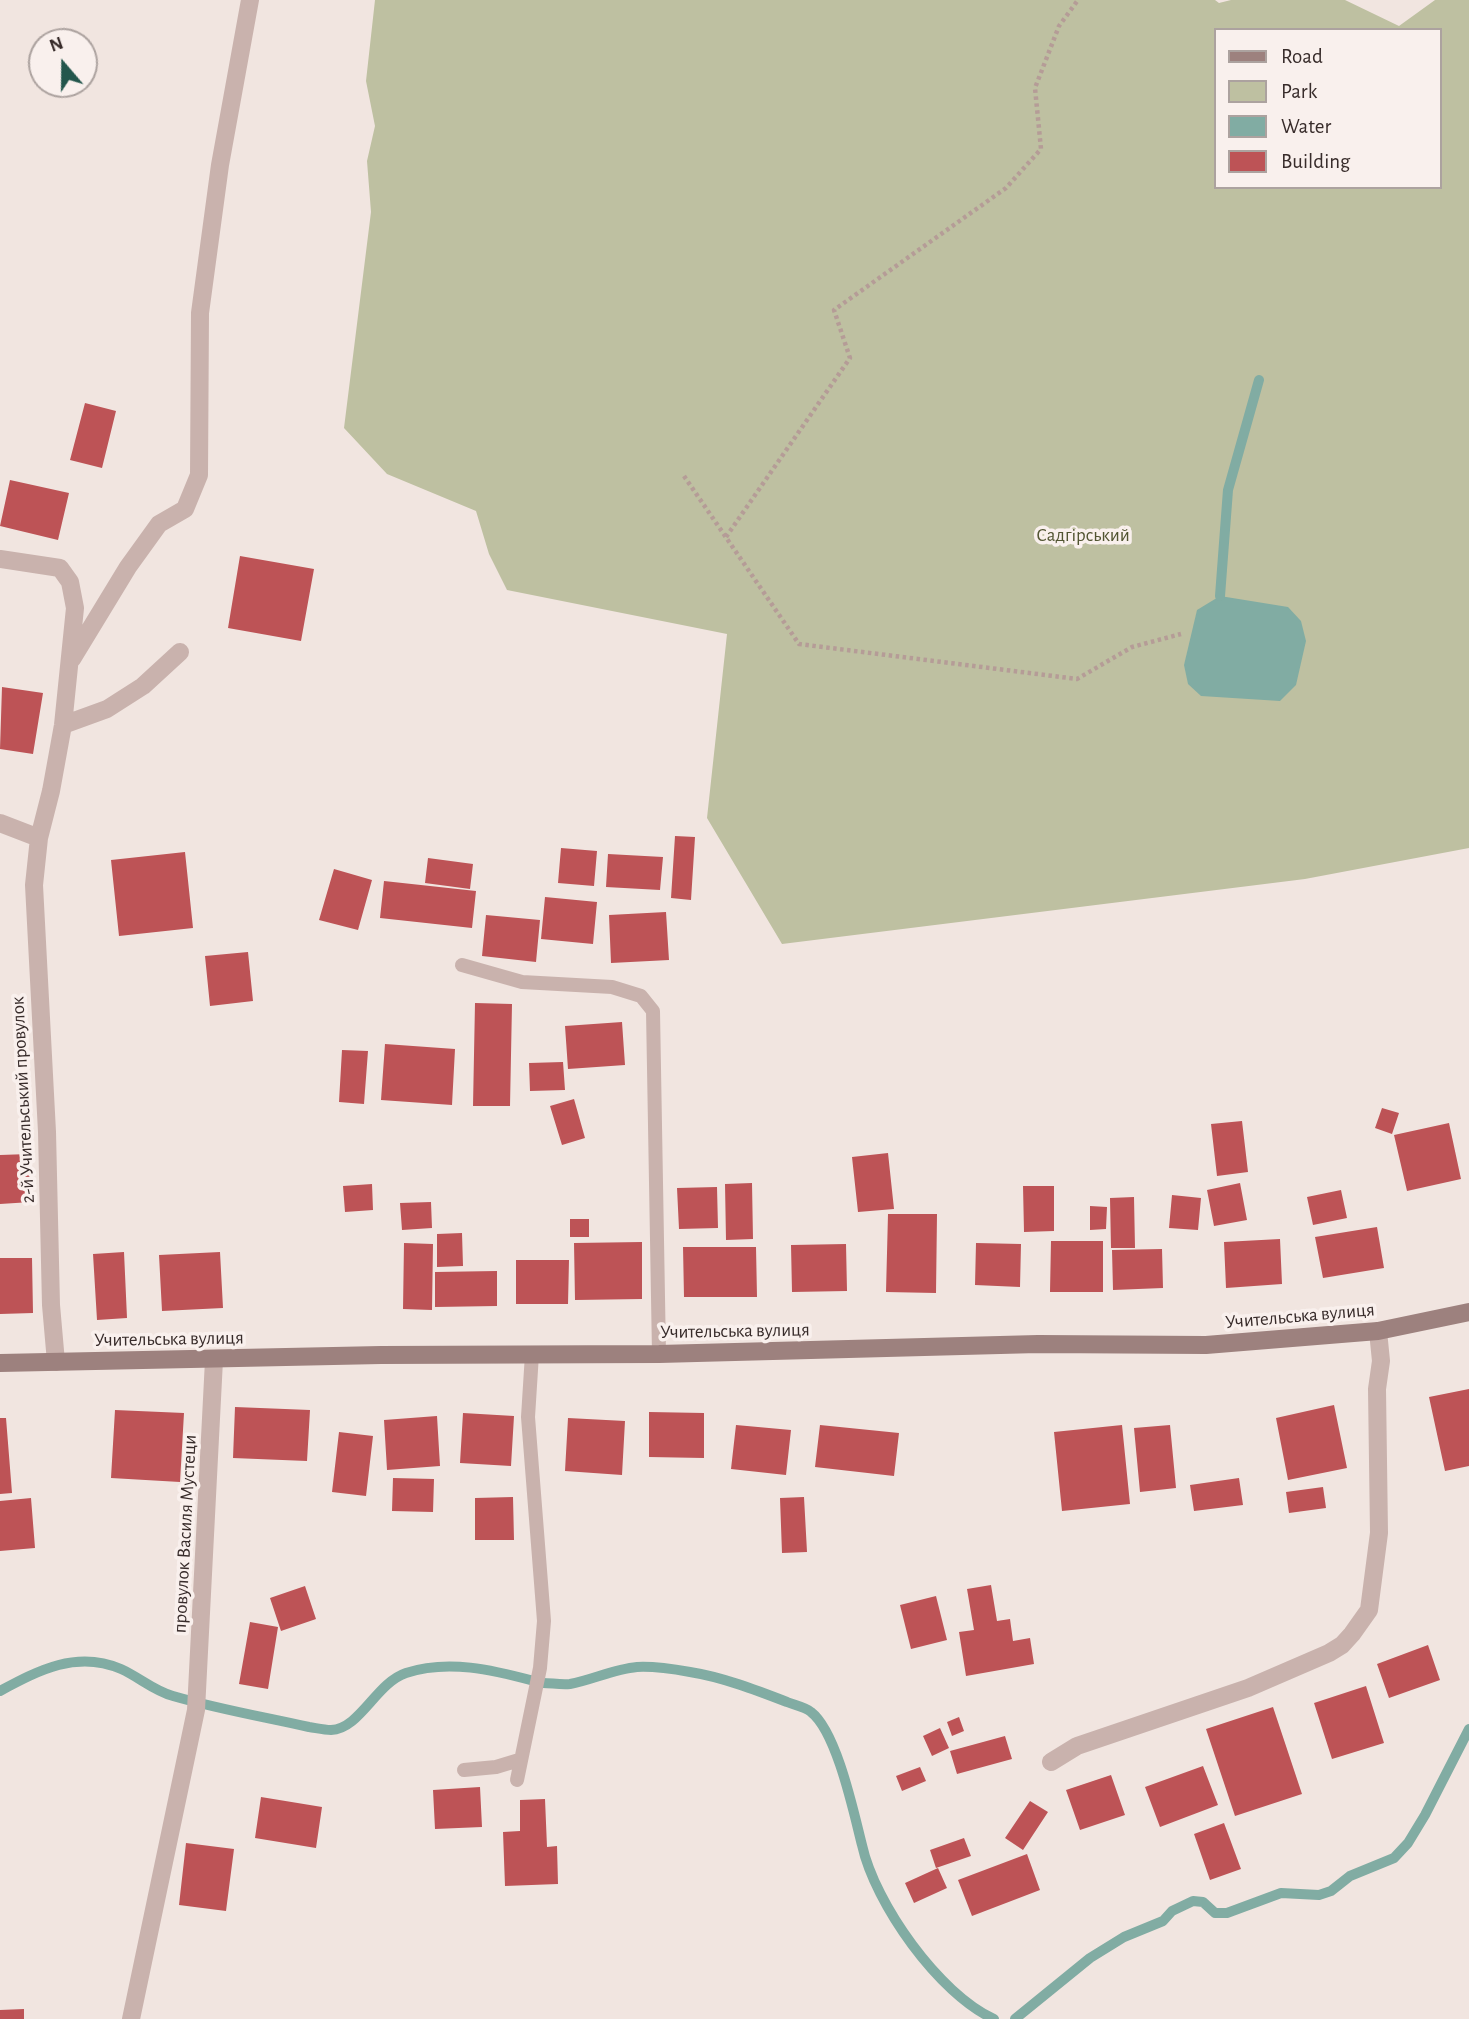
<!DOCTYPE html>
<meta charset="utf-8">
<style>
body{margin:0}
#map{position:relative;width:1469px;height:2019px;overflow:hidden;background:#f1e5e0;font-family:"Alegreya Sans",sans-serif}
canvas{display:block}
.legend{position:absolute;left:1214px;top:28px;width:228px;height:161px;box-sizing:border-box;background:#f9f0ed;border:2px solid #aca29f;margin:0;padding:9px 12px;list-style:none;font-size:21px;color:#382c2b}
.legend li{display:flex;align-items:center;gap:14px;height:35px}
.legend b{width:35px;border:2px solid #aca29f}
.north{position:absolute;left:28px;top:28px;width:70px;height:70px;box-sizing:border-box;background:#f9f0ed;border:2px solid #aca29f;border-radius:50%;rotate:340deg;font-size:19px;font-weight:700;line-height:28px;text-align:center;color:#382c2b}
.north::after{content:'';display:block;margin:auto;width:24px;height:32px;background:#23564c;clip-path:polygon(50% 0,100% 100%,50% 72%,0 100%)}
</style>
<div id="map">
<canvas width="1469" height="2019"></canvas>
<ul class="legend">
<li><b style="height:9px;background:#9d817e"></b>Road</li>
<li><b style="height:19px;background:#bec0a1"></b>Park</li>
<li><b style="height:19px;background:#81aca3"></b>Water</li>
<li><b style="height:19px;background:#bd5356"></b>Building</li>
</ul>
<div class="north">N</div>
</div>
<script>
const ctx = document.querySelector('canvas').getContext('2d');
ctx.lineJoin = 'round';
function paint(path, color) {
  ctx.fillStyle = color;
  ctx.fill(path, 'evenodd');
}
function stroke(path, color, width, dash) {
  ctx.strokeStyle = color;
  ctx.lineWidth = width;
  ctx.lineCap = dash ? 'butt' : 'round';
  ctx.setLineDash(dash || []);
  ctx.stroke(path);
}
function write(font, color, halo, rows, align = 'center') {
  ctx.font = font + ' "Alegreya Sans",sans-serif';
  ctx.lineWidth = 7;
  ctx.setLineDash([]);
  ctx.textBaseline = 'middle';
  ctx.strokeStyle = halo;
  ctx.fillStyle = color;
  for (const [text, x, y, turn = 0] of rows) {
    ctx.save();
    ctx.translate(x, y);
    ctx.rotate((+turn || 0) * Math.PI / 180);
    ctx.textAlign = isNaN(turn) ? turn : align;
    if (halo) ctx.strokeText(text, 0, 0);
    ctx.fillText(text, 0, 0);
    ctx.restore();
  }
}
paint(new Path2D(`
 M375,0H1215L1219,3L1231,0H1345L1399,26L1435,0H1469V848L1305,879L782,944L707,818L727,634L507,590L489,554L476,511L387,474L344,428L371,212L367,161L375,126L366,81ZM1215,30H1439V187H1215Z`), '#bec0a1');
paint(new Path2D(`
 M1220,596L1288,607L1301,621L1306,641L1296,685L1280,701L1201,696L1188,684L1184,665L1197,610Z`), '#81aca3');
stroke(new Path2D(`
 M1220,596L1228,490L1259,380
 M543,1683C551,1683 561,1685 570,1684C592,1680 614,1669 637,1667C654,1666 673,1669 690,1672C722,1677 756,1690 787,1702C794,1705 805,1707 811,1712C837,1732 854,1814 862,1845C875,1904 939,1994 994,2019
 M0,1691C39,1670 77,1650 121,1669C139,1677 154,1691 173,1696C218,1709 264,1717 309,1727C316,1728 324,1730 331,1730C360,1729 376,1683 406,1673C448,1659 493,1670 534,1681
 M1015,2019L1090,1958L1124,1937L1163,1921L1172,1911L1193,1901L1203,1902L1215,1913H1227L1281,1893L1319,1895L1331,1891L1350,1876L1394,1858L1408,1843L1425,1815L1469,1729`), '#81aca3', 10);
paint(new Path2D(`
 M85,403L116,411L102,468L70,460Z
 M10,480L69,493L58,540L0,526Z
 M240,556L314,569L301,641L228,628Z
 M2,687L43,693L33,754L0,749Z
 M675,836L695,837L691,900L671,898Z
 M561,848L597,851L594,886L558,883Z
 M185,852L193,928L119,936L111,860Z
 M608,854L663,857L660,890L606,887Z
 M428,858L473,864L470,889L425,883Z
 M334,869L372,880L358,930L319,920Z
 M384,881L476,891L472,928L380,918Z
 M545,897L597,902L593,944L541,939Z
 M666,912L669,960L611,963L609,915Z
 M486,915L540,920L536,962L482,956Z
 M248,952L253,1001L210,1006L205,956Z
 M475,1003L512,1004L510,1106H473Z
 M622,1022L625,1065L568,1069L565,1026Z
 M385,1044L455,1049L452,1105L381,1100Z
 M342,1050L368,1051L364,1104L339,1102Z
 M563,1062L565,1090L530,1091L529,1063Z
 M574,1099L585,1138L562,1145L550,1106Z
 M1382,1108L1399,1113L1392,1134L1375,1128Z
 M1242,1121L1248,1172L1217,1176L1211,1124Z
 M1449,1123L1461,1179L1407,1191L1394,1135Z
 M888,1153L894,1209L858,1212L852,1157Z
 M29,1154L31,1202L0,1204V1155Z
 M752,1183L753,1239L726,1240L725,1184Z
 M1240,1183L1247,1220L1214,1226L1207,1190Z
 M372,1184L373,1210L345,1212L343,1186Z
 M1023,1186H1054V1231L1024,1232Z
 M717,1187L718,1228L679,1229L677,1188Z
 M1341,1190L1347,1218L1313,1225L1307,1197Z
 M1172,1195L1201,1198L1198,1230L1169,1228Z
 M1134,1197L1135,1248H1111L1110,1198Z
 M431,1202L432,1228L402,1230L400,1203Z
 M1090,1206L1107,1207L1106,1229L1090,1230Z
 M888,1214H937L936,1293L886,1292Z
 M570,1219H589V1237H570Z
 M1377,1227L1384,1268L1323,1278L1315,1237Z
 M462,1233L463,1266L437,1267V1234Z
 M1280,1239L1282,1284L1226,1288L1224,1242Z
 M1051,1241H1103V1292H1050Z
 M642,1242V1299L575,1300L574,1243Z
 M404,1243L433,1244L432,1310L403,1309Z
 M976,1243L1021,1244L1020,1287L975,1285Z
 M846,1244L847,1291L792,1292L791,1245Z
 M683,1247H756L757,1297H684Z
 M1162,1249L1163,1288L1113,1290L1112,1250Z
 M124,1252L127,1318L97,1320L93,1254Z
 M220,1252L223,1308L162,1311L159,1255Z
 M0,1258H32L33,1313L0,1314Z
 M516,1260H569L568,1304H516Z
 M497,1271V1306L435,1307V1272Z
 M1469,1389V1466L1445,1471L1429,1397Z
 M1334,1405L1347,1468L1288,1480L1276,1418Z
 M235,1407L310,1410L307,1461L233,1458Z
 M115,1410L184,1413L180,1482L111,1478Z
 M649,1412L704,1413V1458L649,1457Z
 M463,1413L514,1416L511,1466L460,1463Z
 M437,1416L440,1466L387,1470L384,1420Z
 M0,1418H6L12,1493L0,1494Z
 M568,1418L625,1421L622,1475L565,1471Z
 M736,1425L791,1430L786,1475L731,1469Z
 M820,1425L899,1433L894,1476L815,1467Z
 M1122,1425L1130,1504L1062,1511L1054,1432Z
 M1170,1425L1176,1488L1140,1492L1134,1428Z
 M339,1432L373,1436L366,1496L332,1492Z
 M393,1478L434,1479L433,1512L392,1511Z
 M1239,1478L1243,1505L1194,1511L1190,1485Z
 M1323,1487L1326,1508L1289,1513L1286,1492Z
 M513,1497L514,1540H475V1498Z
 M804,1497L807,1552L782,1553L780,1498Z
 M31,1498L35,1548L0,1551V1501Z
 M991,1585L997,1621L1010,1619L1013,1641L1030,1638L1034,1664L966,1676L959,1632L974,1630L967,1589Z
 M305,1586L316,1619L281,1631L270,1598Z
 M936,1596L947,1640L911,1649L900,1605Z
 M250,1622L278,1627L268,1689L239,1684Z
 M1428,1645L1440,1680L1389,1698L1377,1664Z
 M1366,1686L1384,1743L1332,1759L1314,1703Z
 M1273,1707L1302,1794L1235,1816L1206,1729Z
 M959,1717L964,1731L952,1736L947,1722Z
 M940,1728L949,1748L932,1756L923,1736Z
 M1005,1736L1012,1759L957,1774L950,1751Z
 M1203,1766L1218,1805L1160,1827L1145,1787Z
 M920,1767L926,1781L902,1791L896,1776Z
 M1111,1775L1125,1815L1080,1830L1066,1790Z
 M480,1787L482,1827L435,1829L433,1790Z
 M261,1797L322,1807L316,1848L255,1838Z
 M545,1799L547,1847L557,1846L558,1884L505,1886L503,1832L520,1831V1800Z
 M1030,1801L1048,1812L1023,1850L1005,1838Z
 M1224,1823L1241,1869L1210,1880L1194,1834Z
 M964,1838L971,1856L936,1868L930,1850Z
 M186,1843L234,1849L226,1911L179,1905Z
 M1027,1854L1040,1890L972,1916L958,1880Z
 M938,1868L947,1888L914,1903L905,1883Z
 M24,2009V2019H0V2010Z`), '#bd5356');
stroke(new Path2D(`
 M684,476L799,644L1077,679L1132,647L1181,634
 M726,537L850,358L834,310L1006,188L1041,149L1035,88L1059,26L1078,0`), '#b59c97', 4.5, [3.5, 3.5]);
stroke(new Path2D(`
 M462,965L522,982L612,987L641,996L653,1011L659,1354
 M464,1770L496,1767L519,1760
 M517,1780L540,1668L544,1621L528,1417L532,1354`), '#c9b2ad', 14);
stroke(new Path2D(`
 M0,559L60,568L70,582L75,608L63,725L51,791L39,838L34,885L47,1132L51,1305L56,1362
 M72,659L128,567L159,524L185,509L199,475L200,313L220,165L250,0
 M63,725L107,709L143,686L180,652
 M0,823L39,838
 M1051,1762L1077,1746L1248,1688L1329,1653L1342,1645L1352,1634L1369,1610L1379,1533L1377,1389L1381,1361L1378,1331
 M131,2019L196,1710L214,1360`), '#c9b2ad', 18);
stroke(new Path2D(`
 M0,1363L381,1355L659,1354L1038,1344L1206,1345L1378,1331L1469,1312`), '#9d817e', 18);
write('19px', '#515431', '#f9f0ed', [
 ["Садгірський",1083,535]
]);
write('19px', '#382c2b', '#f9f0ed', [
 ["2-й Учительський провулок",23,1100,-93],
 ["Учительська вулиця",1300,1316,-5],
 ["Учительська вулиця",735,1331,-1],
 ["Учительська вулиця",169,1339,-1],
 ["провулок Василя Мустеци",185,1534,-87]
]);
</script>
